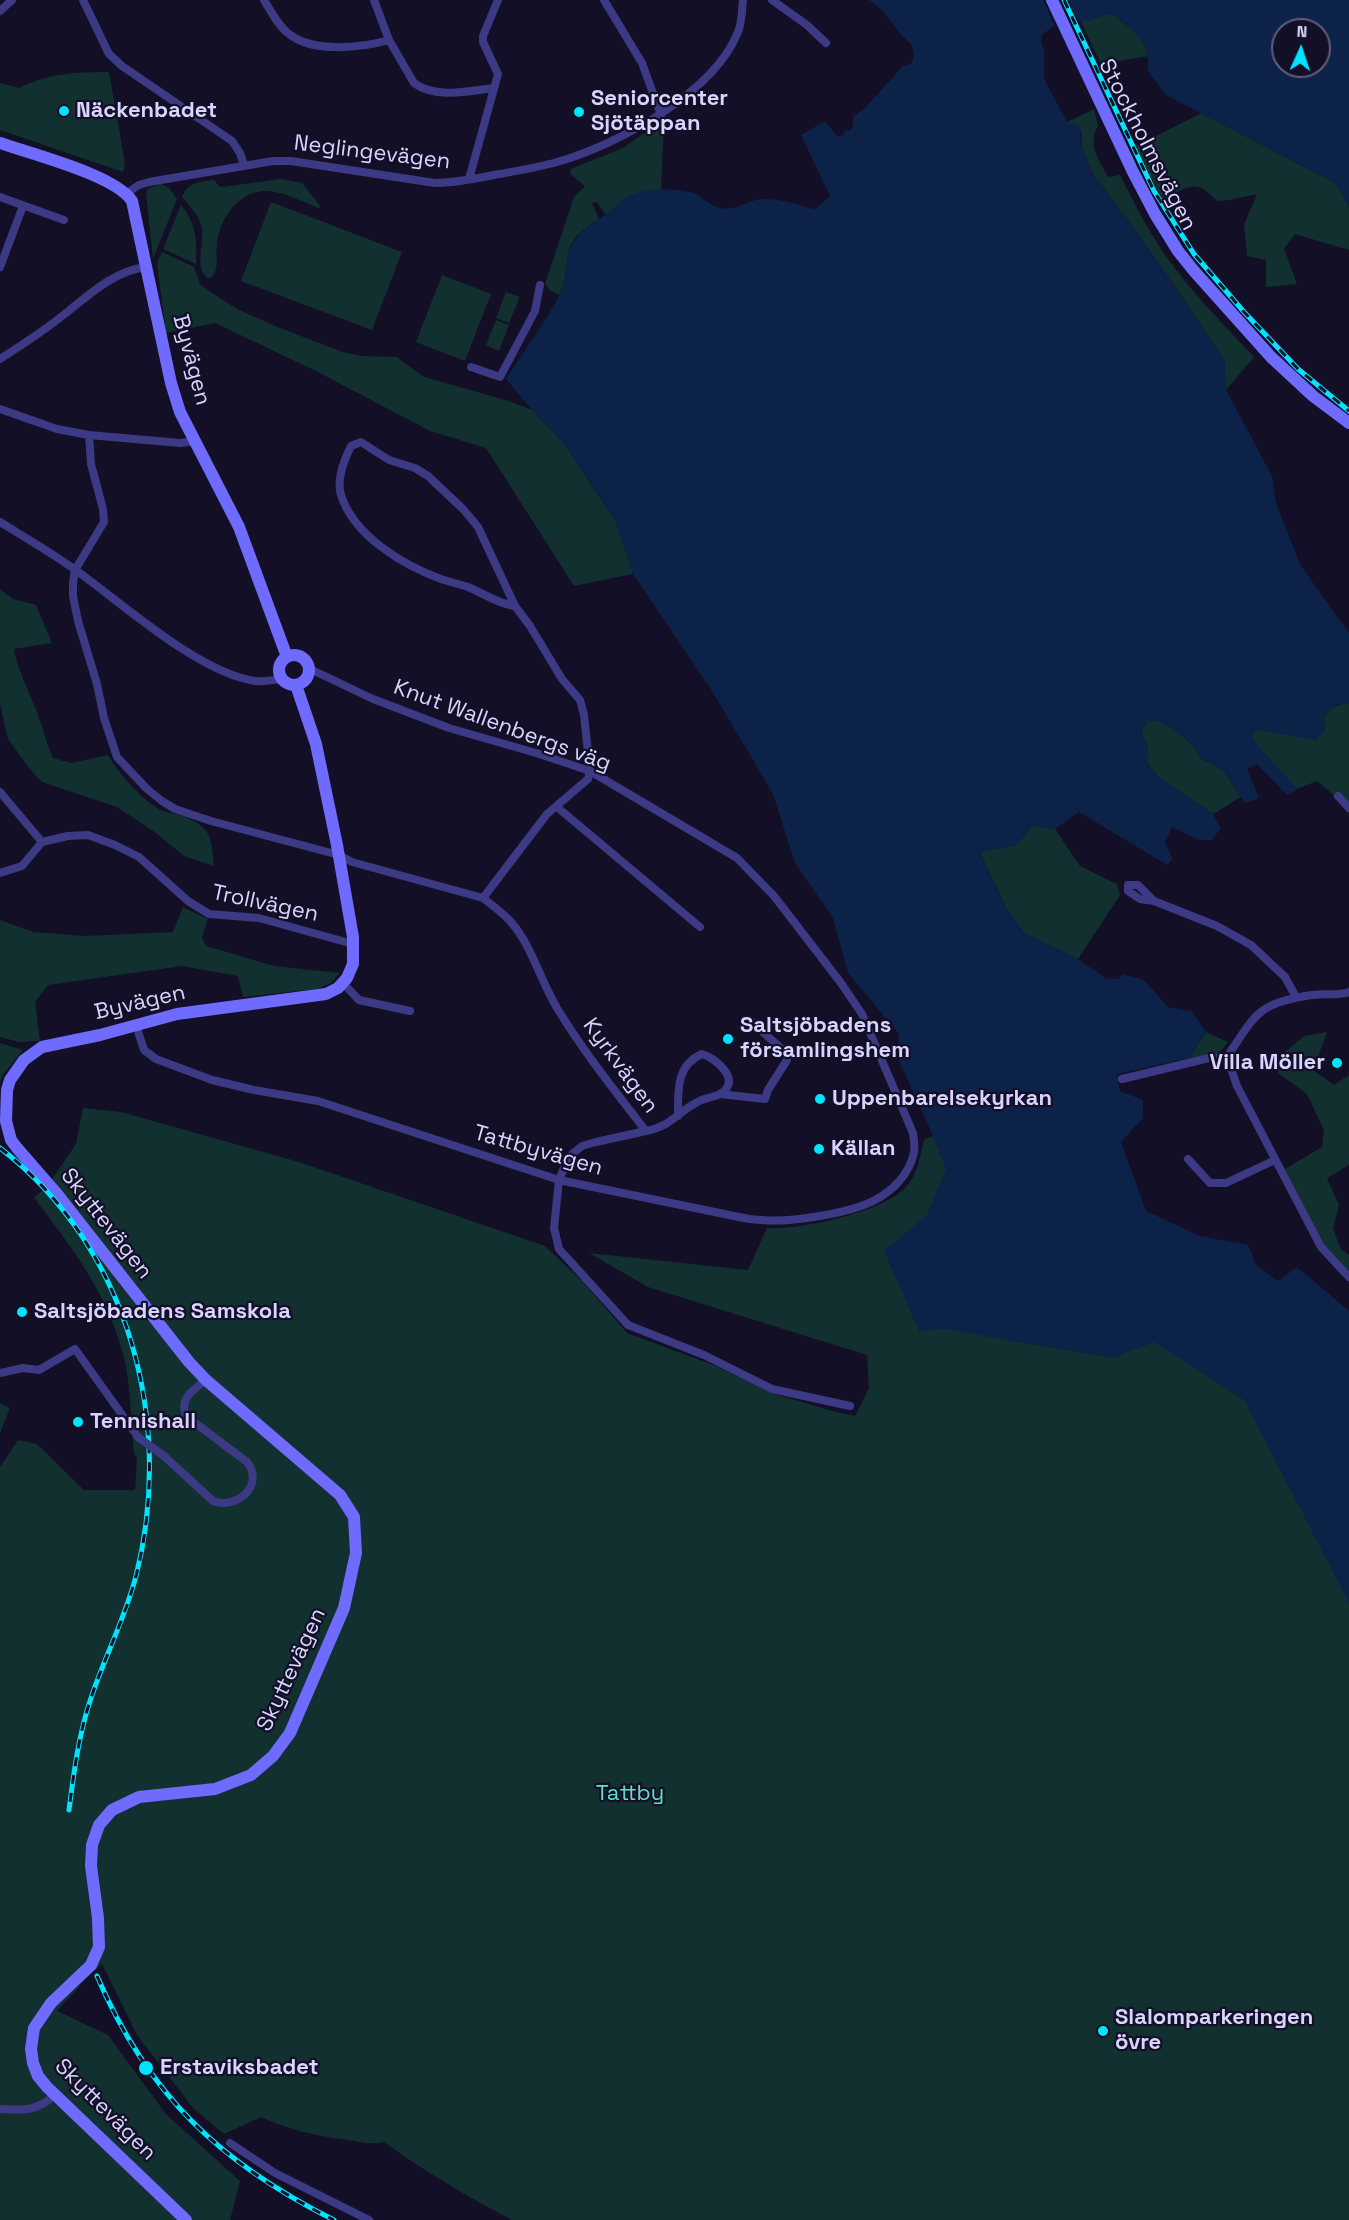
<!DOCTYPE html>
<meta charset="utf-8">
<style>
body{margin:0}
#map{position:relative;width:1349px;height:2220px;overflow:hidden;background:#130f26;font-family:"Space Grotesk",sans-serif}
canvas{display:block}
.north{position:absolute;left:1271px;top:18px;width:60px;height:60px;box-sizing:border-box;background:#130f26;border:2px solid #625e7d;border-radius:50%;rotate:3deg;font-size:16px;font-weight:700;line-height:24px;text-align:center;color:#d9d4ff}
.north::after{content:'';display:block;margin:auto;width:21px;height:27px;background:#00e5ff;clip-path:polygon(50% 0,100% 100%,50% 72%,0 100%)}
</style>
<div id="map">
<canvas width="1349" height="2220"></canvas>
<div class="north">N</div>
</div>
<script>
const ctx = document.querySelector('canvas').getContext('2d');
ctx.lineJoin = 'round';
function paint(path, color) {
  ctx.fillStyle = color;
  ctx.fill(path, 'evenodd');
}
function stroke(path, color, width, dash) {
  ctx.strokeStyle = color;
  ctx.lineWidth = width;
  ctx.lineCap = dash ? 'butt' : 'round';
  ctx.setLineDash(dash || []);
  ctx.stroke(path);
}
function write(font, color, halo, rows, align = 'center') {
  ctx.font = font + ' "Space Grotesk",sans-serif';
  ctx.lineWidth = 4.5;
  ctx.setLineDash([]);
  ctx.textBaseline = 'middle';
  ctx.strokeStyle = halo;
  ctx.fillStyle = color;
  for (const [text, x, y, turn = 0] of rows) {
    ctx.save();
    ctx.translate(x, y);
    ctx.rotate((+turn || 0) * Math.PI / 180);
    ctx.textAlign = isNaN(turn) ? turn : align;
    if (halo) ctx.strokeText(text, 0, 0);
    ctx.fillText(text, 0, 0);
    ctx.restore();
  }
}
paint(new Path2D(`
 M1111,13L1139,35L1149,56L1101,64L1081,22Z
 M109,72L125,163L123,172L0,130V83L19,88C48,73 77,72 109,72Z
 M1094,109L1098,126C1087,144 1099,160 1108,177L1120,175C1134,203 1148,230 1166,256C1191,292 1224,325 1254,357L1226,390L1224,359L1142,239L1093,174L1082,148L1081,131L1067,122Z
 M1201,113L1335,183L1349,207V250L1295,234L1284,249L1297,284L1266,287V260L1247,256L1244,225L1257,194L1229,200L1217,201C1195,177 1188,187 1163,200L1135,147Z
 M664,122L661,189L638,194L623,200L606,215L597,202L592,203L599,219C586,227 570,239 568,254C565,269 567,282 559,295L550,290L545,284L574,197L585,186L570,174L571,169L623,148L643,134Z
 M281,179L302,183L320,206L319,208C305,203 290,195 275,192C243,185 219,216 217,245C215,257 221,271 209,279C192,268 206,242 201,225C198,214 189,205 182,197C188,182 199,182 214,180L218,185L222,187Z
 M161,184L169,188L177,199L153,259L146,192L149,188Z
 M271,202L402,252L372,330L241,281Z
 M181,205C196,223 197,240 196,264L163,249Z
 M162,252L194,267L200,284L212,293L239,310L280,328L343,352L361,356L397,357L424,377L509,401L532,410L562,441L617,524L633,574L574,586L486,448L430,431L316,371L215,323L166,333L157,263Z
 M442,275L491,294L465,361L416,342Z
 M506,292L520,297L509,323L496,318Z
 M496,320L509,325L499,351L486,345Z
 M0,589L13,599L36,605L52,643L14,649C19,674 28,689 37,712C43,728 46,743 53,758L71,763L108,755C117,771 142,800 159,809C166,813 175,813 182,816C212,827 211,837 214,866L184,856L156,833L117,807L42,782L29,768L8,739L0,704Z
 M1349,703V808L1317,781L1297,789L1251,739L1255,729L1316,740C1323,719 1324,706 1349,703Z
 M1148,721H1158L1171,727L1193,745L1201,758L1224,771L1241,797L1213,814L1157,776L1147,762V747L1141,732Z
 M1033,825L1055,829L1080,866L1117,884L1120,895L1078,959L1024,933L1006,907L979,851L1016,845Z
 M183,907L208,919L202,937L206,946L274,966L340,973L331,983L317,989L243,997L238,976L182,966L48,985L35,1002L40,1041L19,1042L0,1037V920L33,932L85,936L173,932Z
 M1206,1032L1228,1042L1220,1052L1190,1058Z
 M1327,1032L1313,1070L1334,1085L1349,1075V1165L1327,1178L1339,1205L1333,1229L1341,1249L1349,1255V1272L1324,1246L1285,1169L1322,1147L1324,1130L1307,1094L1278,1073L1280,1056L1304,1036Z
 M0,1043L23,1050L2,1076L0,1084Z
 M83,1108L121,1112L299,1162L545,1246L583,1282L627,1333L716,1366L774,1394L836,1412L855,1416L869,1388L867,1355L648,1287L589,1253L748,1270L767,1228C800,1230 884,1212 906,1187C918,1174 920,1156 924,1140L933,1136L1349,1435V2220H512C467,2196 425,2172 384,2142C368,2145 363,2142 347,2140C314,2135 292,2131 261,2117L224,2134L193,2108L137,2035L102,1964L86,1979L57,2011L108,2035L166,2114L240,2181L230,2220H0V1467L18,1440L37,1444L84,1490H135L137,1458L134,1454C131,1426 131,1390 125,1362C110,1297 74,1250 34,1198L48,1185L76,1144Z
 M0,1403L10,1408L0,1433Z`), '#12302f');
paint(new Path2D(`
 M869,0H1349V207L1335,183L1166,95L1148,71C1150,39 1134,31 1111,13L1089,21H1064L1053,26L1042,35L1041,42L1044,50V79L1067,122L1079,126L1082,148L1093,174L1142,239L1224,359L1226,390L1272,476L1276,503L1301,566L1349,633V703L1336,705L1324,716L1325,730L1316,740L1255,729L1252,739L1297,789L1287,795L1257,764L1247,769L1259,798L1245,803L1224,771L1201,758L1193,745L1171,727L1158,721H1148L1141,732L1148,747L1147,762L1157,776L1213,814L1221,828L1212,840H1199L1172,827L1165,843L1173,859L1167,865L1079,812L1055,829L1033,825L1016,845L979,852L1006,907L1024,933L1078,959L1107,979H1118L1122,974L1144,980L1168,1007L1192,1011L1206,1032L1190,1058L1117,1074L1120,1091L1143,1100V1118L1121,1142L1146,1211L1200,1236L1248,1245L1256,1265L1278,1281L1297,1267L1349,1311V1603L1244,1400L1154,1342L1113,1358L944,1329L919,1331L884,1251L927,1215L946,1169L927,1122L897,1057L899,1034L848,973L833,918L795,863L773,794L712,691L633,574L617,524L562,441L532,410L506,379C525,349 547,321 562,290C568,277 564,262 569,250C577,233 591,224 605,215C612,211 616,205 622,200C641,187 673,187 694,193C702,196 709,205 717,207C735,213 747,200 762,199C780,198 798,205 815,209L830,196L801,135L825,121L838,137L843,135L845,131H850L853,126V116L864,109L903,66L911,64L914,56L912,45L902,36L882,10ZM1283,30H1319V66H1283Z`), '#0c2248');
paint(new Path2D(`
 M1043,0H1068L1079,22L1056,28Z`), '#130f26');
stroke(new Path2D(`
 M83,0L109,54L122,66L232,141L240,153L244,165
 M264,0C271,11 278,26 289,34C313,53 361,48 389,40
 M374,0L389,40L414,83C435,99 469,91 494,88
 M604,0L642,63L661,115
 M772,0L807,25L826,43
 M0,11L12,0
 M469,179L498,74L483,42V36L498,0
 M127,193L139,185L149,182L273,161H291L435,183C455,183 474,179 494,175C515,171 536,168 557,162C617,145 714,93 738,32C742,22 742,11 743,0
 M0,197L64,220
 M0,267L23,206
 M0,359C22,345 45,330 66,313C90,294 114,271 146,267
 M471,367L500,377L535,311L540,285
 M0,409L57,429L89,435L180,443L196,441
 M89,435L91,464L103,509L104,522L75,570L73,582V596L78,621L97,684L104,718L117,757L147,789L162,801L175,809L211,821L339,855L352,862L483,898C493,906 503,913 511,922C532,946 540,980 557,1008C583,1051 615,1091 646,1131L596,1142L582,1146L572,1154L566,1163L559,1180L554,1228L559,1249L628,1325L704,1355L772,1389L850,1406
 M0,522C26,538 52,553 77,571C123,604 199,673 255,681C263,682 273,680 282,679
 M0,792L42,842L68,836L88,835L115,845L139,857L188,901L209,914L259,918L353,944
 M1338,796L1349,808
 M557,807L700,927
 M0,873L22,866L42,842
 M483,898L547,814L588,779L590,771L584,715L580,700L562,679L530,626L515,606C498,604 483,593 468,587C459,584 450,582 441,579C403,565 354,536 341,495C336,479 344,460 351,446L361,442L389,460L415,468L428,476L463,509L478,527L515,606
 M1154,901L1140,899L1128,891V885H1138L1154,901L1217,926L1251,945L1285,977L1296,997
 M343,983L359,1000L410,1011
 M136,1025L144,1050L156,1059L212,1080L254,1090L318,1101L559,1180L734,1216C743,1218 752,1220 762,1220C789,1223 851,1213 875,1200C894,1190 910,1173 914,1152C915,1146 914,1139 913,1133L862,1014L841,983L774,896L737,858L590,771L536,753L449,728L373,699L308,668
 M1227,1057L1237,1086L1321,1247L1349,1277
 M1122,1079L1209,1058L1227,1057C1256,1014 1257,1003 1312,995C1324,993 1338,996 1349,992
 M720,1094L765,1099L768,1090L787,1060V1054L752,1022
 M646,1131C669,1127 675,1115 694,1104C702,1098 712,1098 720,1094C743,1081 716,1058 702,1054C676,1065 678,1091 678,1116
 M1188,1159L1210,1183H1226L1275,1160
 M0,1373L23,1368L39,1370L75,1349L138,1437
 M164,1456L213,1501C237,1510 265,1485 247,1462L186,1416C179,1398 193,1390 206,1380
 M0,2109C23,2111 37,2111 55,2095
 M230,2143L275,2173L369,2220`), '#3d3a85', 8);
stroke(new Path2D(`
 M1052,0L1133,172L1155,214L1178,251L1194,271L1271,357L1313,396L1349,423
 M0,143C31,154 115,175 132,201L171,383L180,412L239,527L287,657
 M279 670a15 15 0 1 1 30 0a15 15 0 1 1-30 0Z
 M186,2220L47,2087L38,2076L33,2063L31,2049L34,2028L51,2003L91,1965L99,1947L98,1918L91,1866L92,1845L99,1825L112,1810L139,1797L215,1789L251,1775L273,1756L290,1733L344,1608L356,1553L354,1517L340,1495L206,1380L189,1362L57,1194L17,1148L11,1140L6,1121L7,1090L10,1080L24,1060L42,1047L100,1035L177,1014L326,994L338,988L347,978L353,964V937L337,845L316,744L296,685`), '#6f6bff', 12);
const rail = new Path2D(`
 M1064,0L1154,191L1194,254L1244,312L1298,369L1349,411
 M0,1148C129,1247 175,1422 136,1576C125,1618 106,1654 92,1695C79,1732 74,1771 69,1810
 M97,1976C148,2095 220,2163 334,2220`);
stroke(rail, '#00e5ff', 5);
stroke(rail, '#130f26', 3, [9]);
stroke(new Path2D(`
 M138,1437L164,1456`), '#3d3a85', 8);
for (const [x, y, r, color] of [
 [64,111,6,"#00e5ff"],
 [579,112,6,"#00e5ff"],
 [728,1039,6,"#00e5ff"],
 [1337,1063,6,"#00e5ff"],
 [820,1099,6,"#00e5ff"],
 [819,1149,6,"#00e5ff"],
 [22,1312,6,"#00e5ff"],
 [78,1422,6,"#00e5ff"],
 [1103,2031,6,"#00e5ff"],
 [146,2068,8,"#00e5ff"]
]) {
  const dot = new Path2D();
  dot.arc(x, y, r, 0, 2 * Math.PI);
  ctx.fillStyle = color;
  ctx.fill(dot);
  stroke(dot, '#130f26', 2);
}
write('bold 22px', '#d9d4ff', '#130f26', [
 ["Seniorcenter",591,99],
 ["Sjötäppan",591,124],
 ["Näckenbadet",76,111],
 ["Saltsjöbadens",740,1026],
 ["församlingshem",740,1051],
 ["Villa Möller",1325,1063,"right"],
 ["Uppenbarelsekyrkan",832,1099],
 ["Källan",831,1149],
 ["Saltsjöbadens Samskola",34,1312],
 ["Tennishall",90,1422],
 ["Slalomparkeringen",1115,2018],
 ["övre",1115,2043],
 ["Erstaviksbadet",160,2068]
], 'left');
write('22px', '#d9d4ff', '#130f26', [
 ["Stockholmsvägen",1147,145,63],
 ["Neglingevägen",372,153,7],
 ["Byvägen",191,360,75],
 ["Knut Wallenbergs väg",502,726,20],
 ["Trollvägen",265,904,12],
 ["Byvägen",140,1003,-13],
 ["Kyrkvägen",620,1066,54],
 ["Tattbyvägen",538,1151,16],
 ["Skyttevägen",106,1224,52],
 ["Skyttevägen",292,1670,-65],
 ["Skyttevägen",105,2110,45]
]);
write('22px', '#5fe0c0', '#130f26', [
 ["Tattby",630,1794]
]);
</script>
